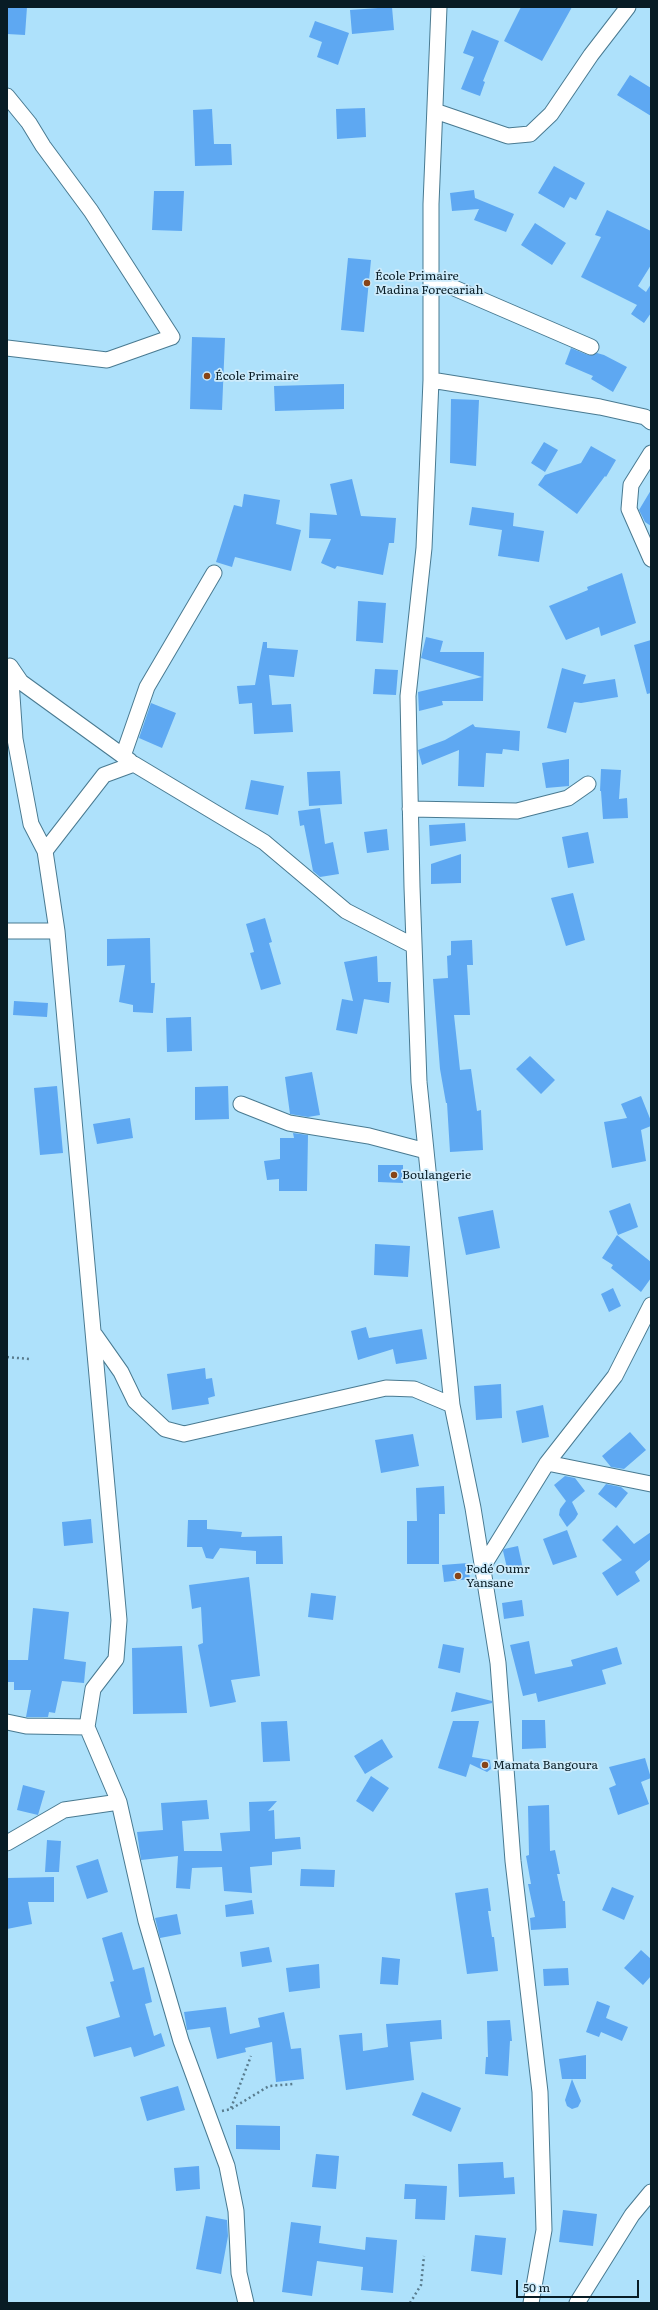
<!DOCTYPE html>
<meta charset="utf-8">
<style>
body{margin:0}
#map{position:relative;width:658px;height:2310px;overflow:hidden;background:#aee1fb;font-family:Literata,serif}
canvas{display:block}
.frame{position:absolute;inset:0;border:8px solid #081c25;pointer-events:none}
.scale{position:absolute;left:516px;top:2280px;width:123px;height:18px;box-sizing:border-box;border:2px solid #081c25;border-top:0;padding-left:5px;font-size:12px;line-height:14px;white-space:nowrap;color:#081c25;-webkit-text-stroke:3px #cdebfb;paint-order:stroke}
</style>
<div id="map">
<canvas width="658" height="2310"></canvas>
<div class="frame"></div>
<div class="scale">50 m</div>
</div>
<script>
const ctx = document.querySelector('canvas').getContext('2d');
ctx.lineJoin = 'round';
function paint(path, color) {
  ctx.fillStyle = color;
  ctx.fill(path, 'evenodd');
}
function stroke(path, color, width, dash) {
  ctx.strokeStyle = color;
  ctx.lineWidth = width;
  ctx.lineCap = dash ? 'butt' : 'round';
  ctx.setLineDash(dash || []);
  ctx.stroke(path);
}
function write(font, color, halo, rows, align = 'center') {
  ctx.font = font + ' Literata,serif';
  ctx.lineWidth = 3.5;
  ctx.setLineDash([]);
  ctx.textBaseline = 'middle';
  ctx.strokeStyle = halo;
  ctx.fillStyle = color;
  for (const [text, x, y, turn = 0] of rows) {
    ctx.save();
    ctx.translate(x, y);
    ctx.rotate((+turn || 0) * Math.PI / 180);
    ctx.textAlign = isNaN(turn) ? turn : align;
    if (halo) ctx.strokeText(text, 0, 0);
    ctx.fillText(text, 0, 0);
    ctx.restore();
  }
}
paint(new Path2D(`
 M7,7H27L25,35L7,34Z
 M392,7L394,30L352,34L350,10Z
 M521,7H572L542,61L504,41Z
 M315,21L349,33L338,65L317,57L322,42L309,37Z
 M472,30L499,41L483,81L485,82L480,96L461,89L474,57L463,53Z
 M630,75L651,88V116L617,95Z
 M365,108L366,137L337,139L336,109Z
 M212,109L214,144H231L232,165L195,166L193,110Z
 M554,166L585,183L576,200L570,197L564,208L538,193Z
 M474,190L475,198L514,214L506,232L474,220L479,209L452,211L450,193Z
 M154,191H184L182,231L152,230Z
 M607,210L651,231V265L638,286L646,292L651,284V313L644,323L631,314L637,305L581,277L601,237L595,235Z
 M535,223L566,243L552,265L521,245Z
 M348,258L371,260L364,332L341,330Z
 M192,337L225,338L222,410L190,409Z
 M571,348L588,355L597,353L604,355L627,367L613,392L591,379L593,376L565,364Z
 M344,384V409L275,411L274,386Z
 M451,399L479,400L476,466L450,463Z
 M544,442L558,450L545,472L531,463Z
 M591,446L616,460L606,477L605,476L577,514L538,485L545,475L581,463Z
 M352,479L361,516L396,518L394,543H389L383,575L337,566L335,569L321,563L331,539L309,538L310,513L337,515L330,484Z
 M651,490V526L645,522L639,510Z
 M244,494L280,500L276,524L301,530L291,571L235,557L232,567L216,562L234,505L242,507Z
 M472,507L514,513L513,526L544,531L539,562L498,556L502,530L469,525Z
 M622,573L636,623L601,636L599,627L566,640L549,606L588,590L587,587Z
 M358,601L386,603L383,643L356,641Z
 M426,637L443,641L440,652H484L483,701H442L443,705L419,711L418,692L482,677L421,658Z
 M651,640V693L647,694L634,645Z
 M263,642H267V648L298,650L294,677L269,675L272,705L291,704L293,732L254,734L252,703L239,704L237,686L255,685Z
 M562,668L586,675L583,684L615,679L618,697L581,703L574,702L566,733L547,728Z
 M375,669L398,670L396,695L373,694Z
 M151,703L176,713L162,748L139,738Z
 M473,724L475,727L520,731L519,751L503,749L502,754L486,753L484,787L458,786L459,750L422,765L418,750L445,740Z
 M569,759V786L546,788L542,763Z
 M601,769L621,770L619,799L627,798L628,818L603,819L601,791H600Z
 M340,771L342,804L309,806L307,772Z
 M251,780L284,786L278,815L245,809Z
 M320,808L325,844L333,842L339,874L320,877L313,871L304,825L300,826L298,811Z
 M465,823L466,841L430,846L429,825Z
 M387,829L389,850L367,853L364,832Z
 M588,832L594,863L568,868L562,837Z
 M461,854V883L431,884V864Z
 M573,893L585,940L566,946L551,898Z
 M265,918L272,942L269,943L281,984L261,990L250,953L254,952L246,924Z
 M150,938L151,983H155L153,1013L133,1012V1005L119,1002L125,965L107,966V939Z
 M472,940L473,965H467L470,1015H454L460,1070L471,1069L477,1111L481,1110L483,1150L450,1152L447,1103H446L440,1069L433,979L448,978L447,956L451,955V941Z
 M377,956L378,982H391L389,1003L364,999L357,1034L336,1030L342,999L353,1001L344,962Z
 M14,1001L48,1003L47,1017L13,1015Z
 M191,1017L192,1051L167,1052L166,1018Z
 M530,1056L555,1080L541,1094L516,1069Z
 M312,1072L320,1115L308,1117L290,1114L285,1077Z
 M57,1086L63,1153L40,1155L34,1088Z
 M228,1086L229,1119L195,1120V1087Z
 M641,1096L651,1121V1126L641,1130L646,1161L612,1168L604,1122L627,1118L621,1104Z
 M130,1118L133,1138L97,1144L93,1124Z
 M293,1133L308,1135L307,1191H279V1179L267,1180L264,1161L280,1159V1138H294Z
 M378,1165H403V1183L378,1182Z
 M630,1203L638,1227L618,1235L609,1211Z
 M493,1210L500,1248L466,1255L458,1217Z
 M617,1235L651,1262V1278L641,1292L611,1268L613,1265L602,1258Z
 M375,1244L410,1246L408,1277L374,1275Z
 M613,1288L621,1306L609,1312L601,1294Z
 M366,1327L369,1338L422,1329L427,1359L396,1364L393,1349L358,1360L351,1331Z
 M205,1368L206,1379L212,1378L215,1396L208,1398L209,1404L172,1410L167,1374Z
 M501,1384L502,1418L476,1420L474,1386Z
 M543,1405L549,1437L522,1443L516,1411Z
 M630,1432L646,1450L624,1469L611,1467L602,1456Z
 M413,1434L419,1466L381,1473L375,1440Z
 M565,1476L575,1478L585,1491L572,1502L578,1514L575,1519L567,1527L559,1515L560,1509L566,1501L554,1485Z
 M606,1484L621,1487L628,1493L616,1508L598,1494Z
 M444,1486L445,1514H439V1564H407V1521H417L416,1488Z
 M91,1519L93,1543L64,1546L62,1522Z
 M188,1520H207V1529L242,1532L241,1537L282,1536L283,1564H256V1551L220,1548L213,1559L206,1558L202,1547H187Z
 M617,1525L634,1544L651,1532V1559L635,1572L640,1581L617,1596L602,1573L622,1560L602,1540Z
 M567,1530L577,1557L553,1565L543,1539Z
 M518,1546L523,1569L508,1572L503,1551L504,1549Z
 M468,1563L470,1579L444,1582L442,1565Z
 M249,1577L260,1676L231,1680L236,1702L210,1707L198,1645L203,1643L201,1607L192,1609L189,1585Z
 M311,1593L336,1596L333,1620L308,1617Z
 M522,1600L524,1616L504,1619L502,1603Z
 M33,1608L69,1612L64,1659L86,1662L84,1683L62,1681L55,1713L49,1712L48,1717H26L31,1690H14V1682H7V1660H28Z
 M529,1641L535,1674L573,1666L571,1660L617,1647L622,1664L602,1670L606,1684L538,1702L536,1693L523,1696L510,1645Z
 M443,1644L464,1648L460,1673L438,1668Z
 M182,1646L187,1713L133,1714L132,1648Z
 M456,1692L492,1701V1703L451,1712Z
 M522,1720H545L546,1748L522,1749Z
 M287,1721L290,1761L263,1762L261,1722Z
 M453,1721H479L472,1757L490,1760L491,1769L487,1772L470,1764L466,1777L438,1768Z
 M382,1739L393,1757L365,1774L354,1756Z
 M645,1758L651,1778L641,1782L649,1804L618,1815L609,1788L616,1785L609,1767Z
 M371,1776L389,1788L373,1812L356,1801Z
 M23,1785L45,1791L38,1815L17,1810Z
 M207,1800L209,1819L182,1821L184,1851H222L220,1833L250,1831L249,1802L277,1801L268,1811L274,1810L275,1839L300,1837L301,1849L272,1852V1865L250,1867L252,1893L224,1891L222,1867L192,1868L190,1889L176,1888L178,1856L141,1860L137,1832L163,1830L161,1803Z
 M549,1805L550,1851L555,1850L560,1874H557L563,1901H565L566,1928L531,1930L530,1918L535,1917L528,1884H531L526,1856L529,1855L528,1806Z
 M47,1840L61,1841L59,1872H45Z
 M98,1859L108,1892L87,1899L76,1866Z
 M301,1869L335,1870L334,1887L300,1886Z
 M54,1877V1902H28L32,1924L7,1929V1878Z
 M612,1887L634,1896L624,1920L602,1910Z
 M488,1888L491,1911H488L492,1937H494L498,1971L467,1974L455,1893Z
 M252,1900L254,1914L226,1917L225,1905Z
 M177,1914L181,1934L160,1938L155,1918Z
 M122,1932L133,1970L144,1967L152,2002L145,2004L154,2036L161,2033L165,2046L134,2057L131,2047L94,2057L86,2027L120,2017L110,1982L114,1981L102,1938Z
 M269,1947L272,1962L242,1967L240,1952Z
 M641,1950L651,1959V1976L643,1985L624,1968Z
 M382,1957L400,1959L398,1985L380,1984Z
 M319,1964L320,1988L289,1992L286,1968Z
 M568,1968L569,1985L544,1986L543,1969Z
 M597,2001L610,2006L606,2018L628,2027L622,2041L601,2032L599,2037L586,2032Z
 M226,2007L230,2034L260,2027L258,2018L284,2012L291,2049L301,2048L304,2079L276,2082L272,2042L245,2048L246,2052L217,2059L210,2027L187,2030L184,2012Z
 M441,2020L442,2039L410,2042L414,2080L346,2090L339,2035L362,2033L363,2051L388,2047L386,2024Z
 M510,2020L512,2041H510L508,2076L485,2074L486,2057H488L487,2021Z
 M586,2055V2079H562L559,2059Z
 M572,2079L581,2101L578,2107L572,2109L567,2106L565,2100Z
 M178,2086L185,2110L147,2121L140,2097Z
 M422,2092L461,2108L451,2132L412,2115Z
 M236,2125L280,2126V2150L236,2149Z
 M316,2154L339,2156L336,2189L312,2187Z
 M503,2162L504,2178L514,2177L515,2194L459,2197L458,2164Z
 M199,2166L200,2189L176,2191L174,2168Z
 M405,2184L447,2186L445,2220L415,2219L416,2199H404Z
 M563,2210L597,2214L593,2246L559,2242Z
 M206,2216L227,2220L228,2236L221,2274L196,2269Z
 M291,2222L321,2226L319,2243L365,2250L366,2237L397,2240L393,2293L361,2290L363,2267L317,2261L312,2296L282,2292Z
 M475,2235L506,2238L502,2275L471,2271Z`), '#5ea8f2');
const street = new Path2D(`
 M439,7L431,204V380L424,548L408,696L412,887L419,1082L452,1405L473,1508L498,1663L513,1861L540,2092L544,2230L531,2303
 M7,96L29,123L43,146L91,211L172,337L107,360L7,348
 M435,111L508,136L530,134L551,114L591,55L628,7
 M431,278L591,347
 M431,380L600,407L645,417L651,422
 M651,453L631,485L629,509L651,559
 M10,666L21,682L130,761
 M10,667L15,739L31,824L45,851
 M123,756L147,687L214,573
 M410,809L517,811L568,798L588,784
 M7,931H57
 M241,1104L289,1123L369,1136L426,1151
 M95,1335L121,1372L135,1401L165,1429L184,1434L386,1388L414,1389L452,1405
 M547,1463L651,1484
 M482,1568L547,1463L615,1376L651,1305
 M7,1722L26,1726L87,1727
 M7,1843L64,1810L119,1802
 M246,2303L239,2273L236,2211L227,2166L181,2041L146,1921L119,1802L87,1727L93,1689L116,1659L119,1620L57,931L45,851L104,775L134,764L264,842L346,911L414,946
 M577,2303L632,2215L651,2192`);
stroke(street, '#497a91', 17);
stroke(new Path2D(`
 M7,1357L29,1359
 M231,2108L251,2056
 M222,2111L231,2109L269,2086L293,2084
 M410,2303L421,2285L424,2256`), '#597c8e', 2.5, [2, 3]);
stroke(street, '#fff', 15);
for (const [x, y, r, color] of [
 [367,283,4,"#884417"],
 [207,376,4,"#884417"],
 [394,1175,4,"#884417"],
 [458,1576,4,"#884417"],
 [485,1765,4,"#884417"]
]) {
  const dot = new Path2D();
  dot.arc(x, y, r, 0, 2 * Math.PI);
  ctx.fillStyle = color;
  ctx.fill(dot);
  stroke(dot, '#cdebfb', 1.5);
}
write('12px', '#081c25', '#cdebfb', [
 ["École Primaire",375,276],
 ["Madina Forecariah",375,290],
 ["École Primaire",215,376],
 ["Boulangerie",402,1175],
 ["Fodé Oumr",466,1569],
 ["Yansane",466,1583],
 ["Mamata Bangoura",493,1765]
], 'left');
</script>
